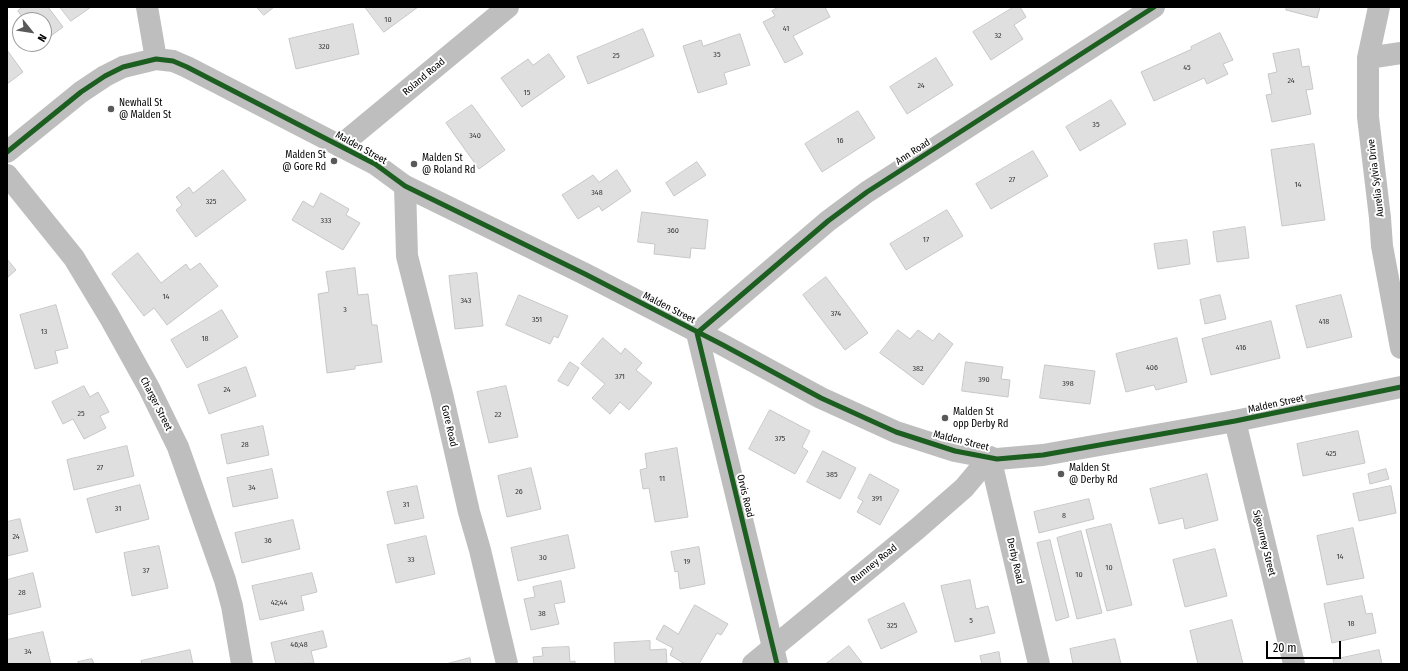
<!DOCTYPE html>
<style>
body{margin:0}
#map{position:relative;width:1408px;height:671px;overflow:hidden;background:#fff;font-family:"Fira Sans Condensed",sans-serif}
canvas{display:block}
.frame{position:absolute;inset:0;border:8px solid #000;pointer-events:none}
.north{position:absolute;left:12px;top:12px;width:40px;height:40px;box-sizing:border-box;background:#fff;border:1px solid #999;border-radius:50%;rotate:120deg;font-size:11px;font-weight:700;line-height:16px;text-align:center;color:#000}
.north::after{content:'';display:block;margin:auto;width:14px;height:18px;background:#595959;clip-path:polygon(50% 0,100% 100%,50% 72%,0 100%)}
.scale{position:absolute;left:1266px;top:641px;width:75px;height:18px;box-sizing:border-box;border:2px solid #000;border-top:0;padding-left:5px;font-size:12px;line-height:14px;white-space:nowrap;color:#000;-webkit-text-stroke:3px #fff;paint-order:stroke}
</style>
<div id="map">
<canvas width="1408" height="671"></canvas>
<div class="frame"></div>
<div class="north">N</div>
<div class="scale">20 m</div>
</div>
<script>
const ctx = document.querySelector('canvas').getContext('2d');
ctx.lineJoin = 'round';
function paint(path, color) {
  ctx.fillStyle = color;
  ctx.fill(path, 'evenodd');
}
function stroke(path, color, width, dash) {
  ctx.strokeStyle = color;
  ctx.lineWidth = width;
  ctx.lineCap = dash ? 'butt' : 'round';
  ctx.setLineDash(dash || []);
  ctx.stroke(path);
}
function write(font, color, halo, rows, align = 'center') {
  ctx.font = font + ' "Fira Sans Condensed",sans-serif';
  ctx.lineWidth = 4;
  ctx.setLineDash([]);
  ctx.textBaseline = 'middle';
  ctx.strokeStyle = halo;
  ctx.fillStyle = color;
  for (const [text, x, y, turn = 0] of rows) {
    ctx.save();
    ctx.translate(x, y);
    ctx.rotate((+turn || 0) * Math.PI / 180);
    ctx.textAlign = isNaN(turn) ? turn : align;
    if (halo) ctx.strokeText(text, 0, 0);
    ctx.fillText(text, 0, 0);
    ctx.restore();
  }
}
const building = new Path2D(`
 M23,7H48L63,27L44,41V20H24L18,11Z
 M60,7H91L71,21Z
 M257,7H274L264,15Z
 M365,7H418L384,32Z
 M779,7H825L830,17L793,36L803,54L785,63L763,22L775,16L772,11Z
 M1014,7H1020L1026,17L1014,25L1023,39L991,60L973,32Z
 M1287,7H1320L1317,18L1286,10Z
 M353,24L359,54L296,69L289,39Z
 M643,29L654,56L588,84L577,57Z
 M1220,33L1233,60L1223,64L1228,74L1207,84L1204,78L1154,101L1141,72L1192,49L1191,47Z
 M740,34L750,65L724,73L727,84L698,93L683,46L701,40L703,46Z
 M1299,49L1302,67L1309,66L1313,89L1306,90L1311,114L1272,122L1266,95L1272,94L1268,74L1277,72L1273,54Z
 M7,50L23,72L7,84Z
 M549,54L565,77L522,107L501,78L528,59L533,65Z
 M936,58L953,85L907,114L890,87Z
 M1111,100L1126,124L1080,151L1066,127Z
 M472,105L505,150L479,169L446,123Z
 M858,111L875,138L822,172L805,144Z
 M1314,144L1325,220L1282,226L1271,150Z
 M1033,151L1048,176L991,209L976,184Z
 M697,162L706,175L674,196L666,183Z
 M223,170L246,200L196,237L176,210L182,205L176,197L189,187L193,193Z
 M617,170L631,191L602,211L599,206L578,219L562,195L593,175L599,182Z
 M321,193L349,209L346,215L360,223L343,250L292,220L303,201L313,207Z
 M947,210L963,236L906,270L890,244Z
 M642,212L708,220L705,249L691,248L690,258L654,254L655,244L638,242Z
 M1245,227L1249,258L1217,262L1213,232Z
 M1187,240L1190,264L1158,269L1154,244Z
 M138,253L161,283L186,264L190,270L200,263L218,286L167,325L154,308L144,316L112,274Z
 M7,259L16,270L7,278Z
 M355,268L358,295L368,294L372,325H377L382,362L355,366V369L327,373L318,294L329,292L326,272Z
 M477,273L483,326L455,329L449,276Z
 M826,277L868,333L845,350L803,295Z
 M519,295L568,316L558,338L554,336L550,344L506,325Z
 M1220,295L1226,319L1205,324L1200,300Z
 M1341,295L1352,337L1307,348L1296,306Z
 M56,305L68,348L55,351L58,363L35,369L20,315Z
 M222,310L238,337L187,368L171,340Z
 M1271,321L1280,358L1211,375L1202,339Z
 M898,330L910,339L918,330L933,341L939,333L953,344L923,385L880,353Z
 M603,338L621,354L625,348L642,363L636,370L652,383L629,410L620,402L610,414L592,398L605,384L581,364Z
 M1177,338L1187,382L1156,390L1154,385L1126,392L1116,354Z
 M570,362L579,368L568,386L558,381Z
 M966,362L1003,367L1001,379L1010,380L1008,397L962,391Z
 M1045,365L1095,371L1090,404L1040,398Z
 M246,367L256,396L209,414L198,385Z
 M84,386L90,397L98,392L109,412L100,416L106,428L84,439L73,419L63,424L52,402Z
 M506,386L518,437L489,443L477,392Z
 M770,410L810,431L802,447L808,451L795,474L749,449Z
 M263,426L269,455L227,464L221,435Z
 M1358,431L1365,463L1303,476L1297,444Z
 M127,446L134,476L74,490L67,460Z
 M677,448L688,517L655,522L649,488L643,489L640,470L647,468L645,454Z
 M823,451L856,468L840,499L807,482Z
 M531,468L541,509L507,517L498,476Z
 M272,469L278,498L233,507L227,478Z
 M1386,469L1389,479L1370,484L1368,474Z
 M870,474L899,490L880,525L857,512L863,501L858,498Z
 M1207,474L1218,520L1185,529L1183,518L1159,524L1150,489Z
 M140,485L149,519L96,533L87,499Z
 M417,486L424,518L395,524L387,492Z
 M1391,486L1396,513L1359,521L1353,494Z
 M1089,499L1094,519L1039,533L1034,512Z
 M20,519L28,551L7,556V522Z
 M293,520L300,549L242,563L235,533Z
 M1111,524L1132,605L1107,611L1086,530Z
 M1353,528L1364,578L1327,585L1317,536Z
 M1081,531L1102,613L1077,619L1057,538Z
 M568,535L575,568L518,581L511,548Z
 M426,536L435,574L396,583L387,545Z
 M1050,540L1069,617L1056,621L1037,543Z
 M159,546L168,588L132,596L124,553Z
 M699,547L705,584L680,589L678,571L675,572L671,552Z
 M1215,549L1227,596L1185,607L1173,560Z
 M33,573L41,607L7,615V580Z
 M312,573L317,592L301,596L304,610L260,620L252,586Z
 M970,580L976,609L988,606L995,633L955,642L941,586Z
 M561,581L565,602L554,604L559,624L531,630L524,599L535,597L533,587Z
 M1362,596L1366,614L1372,613L1376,633L1332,643L1324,604Z
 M904,603L917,632L881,649L868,620Z
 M695,605L728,624L721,635L717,633L699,664H685L670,655L673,648L656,639L664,625L678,634Z
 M1232,620L1243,664H1198L1190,631Z
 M323,631L327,647L311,651L314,663L276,664L271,643Z
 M43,632L51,664H7V640Z
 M1115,639L1121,664H1073L1070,649Z
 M650,641V650L666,649L667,664H615L614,643Z
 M849,646L863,664H826Z
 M569,647L570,662L575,661V664H534L533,657L543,656L542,648Z
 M190,650L193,664H142L141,661Z
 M1379,650L1382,664H1334L1333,660Z
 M999,652L1001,664H982L980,656Z
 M470,658L471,664H446Z
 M92,659L94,664H79L78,662Z`);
paint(building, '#dfdfdf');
stroke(building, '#c7c7c7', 1);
stroke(new Path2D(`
 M1379,7L1368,58V117L1380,218L1382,246L1401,348
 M1368,58L1401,53
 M340,146L508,7
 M7,175L74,258L109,316L149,388L178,447L225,580L232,606L242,664
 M405,186L407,256L442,394L469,512L480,550L507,664
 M1235,421L1294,664
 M990,457L1039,664
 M777,664L697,333L828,221L867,192L1154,7`), '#bebebe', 22);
stroke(new Path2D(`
 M147,7L156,59
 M7,152L81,92L105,76L123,67L156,59L173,61L187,67L375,164L405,186L585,274L723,345L821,398L896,432L955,451L997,459L1043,455L1235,421L1401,387
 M753,664L917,529L964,488L990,457`), '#bebebe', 22);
stroke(new Path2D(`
 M7,152L81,92L105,76L123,67L156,59L173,61L187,67L375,164L405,186L585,274L723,345L821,398L896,432L955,451L997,459L1043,455L1235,421L1401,387
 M777,664L697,333L828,221L867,192L1154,7`), '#1b5e20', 5);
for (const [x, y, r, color] of [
 [111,109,4,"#595959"],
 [334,161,4,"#595959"],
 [414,164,4,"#595959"],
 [945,418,4,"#595959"],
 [1061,474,4,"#595959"]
]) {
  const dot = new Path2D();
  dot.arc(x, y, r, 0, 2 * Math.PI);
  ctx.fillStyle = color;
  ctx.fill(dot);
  stroke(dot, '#fff', 1.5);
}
write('8px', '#383838', null, [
 ["10",388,20],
 ["41",786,29],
 ["32",998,36],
 ["320",324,47],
 ["35",717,55],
 ["25",616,56],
 ["45",1187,68],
 ["24",1291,81],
 ["24",921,86],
 ["15",527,93],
 ["35",1096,125],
 ["340",475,136],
 ["16",840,141],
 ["27",1012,180],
 ["14",1298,185],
 ["348",597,193],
 ["325",211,202],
 ["333",326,221],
 ["360",673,231],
 ["17",926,240],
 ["14",166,297],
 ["343",466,301],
 ["3",345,310],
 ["374",836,314],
 ["351",537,320],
 ["418",1324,322],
 ["13",44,332],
 ["18",205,339],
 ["416",1241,348],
 ["406",1152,368],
 ["382",918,369],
 ["371",620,377],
 ["390",984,380],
 ["398",1068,384],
 ["24",227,390],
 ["25",81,414],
 ["22",498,415],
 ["375",780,439],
 ["28",245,445],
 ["425",1331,454],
 ["27",100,468],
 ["385",832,475],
 ["11",662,479],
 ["34",252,488],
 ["26",519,492],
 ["391",877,499],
 ["31",406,505],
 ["31",118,509],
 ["8",1064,516],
 ["24",16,537],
 ["36",268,541],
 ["14",1340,557],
 ["30",543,558],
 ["33",411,560],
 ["19",687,562],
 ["10",1109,568],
 ["37",146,571],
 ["10",1079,575],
 ["28",22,593],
 ["42;44",279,603],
 ["38",542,614],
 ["5",971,621],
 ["18",1351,624],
 ["325",892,626],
 ["46;48",299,645],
 ["34",28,652]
]);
write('10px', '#000', '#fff', [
 ["Roland Road",424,77,-40],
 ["Malden Street",361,148,29],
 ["Ann Road",913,152,-33],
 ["Aurelia Sylvia Drive",1376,178,-97],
 ["Malden Street",669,308,27],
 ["Charger Street",156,404,63],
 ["Malden Street",1276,404,-12],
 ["Gore Road",449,426,77],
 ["Malden Street",961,441,14],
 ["Orvis Road",745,496,76],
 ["Sigourney Street",1264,543,76],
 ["Derby Road",1015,561,77],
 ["Rumney Road",874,564,-39]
]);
write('10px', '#000', '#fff', [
 ["Newhall St",119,103],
 ["@ Malden St",119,115],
 ["Malden St",326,155,"right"],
 ["@ Gore Rd",326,167,"right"],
 ["Malden St",422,158],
 ["@ Roland Rd",422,170],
 ["Malden St",953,412],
 ["opp Derby Rd",953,424],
 ["Malden St",1069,468],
 ["@ Derby Rd",1069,480]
], 'left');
</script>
